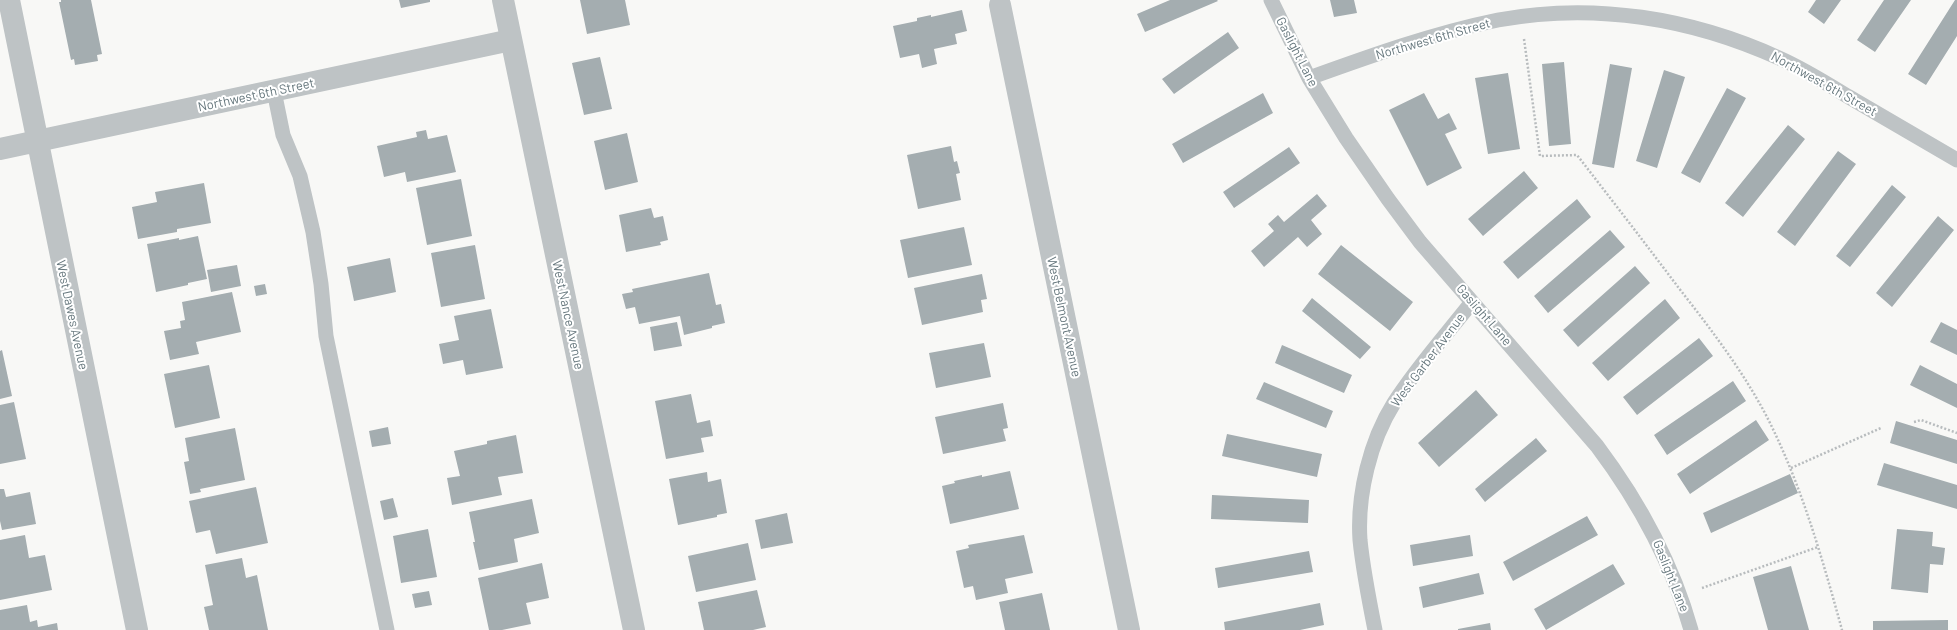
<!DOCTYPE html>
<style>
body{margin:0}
canvas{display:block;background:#f8f8f6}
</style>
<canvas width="1957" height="630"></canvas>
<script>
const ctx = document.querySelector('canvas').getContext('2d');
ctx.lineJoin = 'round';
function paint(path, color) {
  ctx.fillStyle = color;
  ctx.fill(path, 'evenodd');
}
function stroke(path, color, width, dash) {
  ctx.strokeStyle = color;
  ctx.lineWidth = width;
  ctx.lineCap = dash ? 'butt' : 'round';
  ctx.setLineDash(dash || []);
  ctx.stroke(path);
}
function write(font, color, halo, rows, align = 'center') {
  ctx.font = font + ' Barlow,sans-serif';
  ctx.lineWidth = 4;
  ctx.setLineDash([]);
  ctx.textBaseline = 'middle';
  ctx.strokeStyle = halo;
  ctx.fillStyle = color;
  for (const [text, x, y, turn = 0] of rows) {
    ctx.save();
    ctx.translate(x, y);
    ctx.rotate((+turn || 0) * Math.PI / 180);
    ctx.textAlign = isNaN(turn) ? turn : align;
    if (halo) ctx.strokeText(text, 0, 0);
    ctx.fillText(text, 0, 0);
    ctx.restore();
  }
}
paint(new Path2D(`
 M61,0H91L102,54L97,55L98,61L75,65L74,59L71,60L59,2H61Z
 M399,0H430V2L401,8Z
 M580,0H625L630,25L587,34Z
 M1170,0H1217L1218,1L1145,32L1137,14Z
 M1330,0H1354L1357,13L1334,17Z
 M1816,0H1841L1824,24L1808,12Z
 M1884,0H1911L1875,52L1857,40Z
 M1955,0H1957V36L1926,85L1908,74Z
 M962,10L967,31L955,34L957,44L934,49L937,64L922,68L919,54L900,58L893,26L917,21V18L931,15V17Z
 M1228,32L1239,48L1174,94L1162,79Z
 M600,57L612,109L584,115L572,63Z
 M1564,62L1571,144L1549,146L1542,64Z
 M1610,64L1632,68L1614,168L1592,164Z
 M1664,70L1685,77L1657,168L1636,161Z
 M1508,73L1520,149L1488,154L1475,78Z
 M1727,88L1746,98L1700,183L1681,173Z
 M1263,93L1273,113L1183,163L1172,144Z
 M1424,93L1438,119L1449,113L1457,129L1445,134L1462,168L1427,186L1389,110Z
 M1788,125L1805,139L1743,217L1725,203Z
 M426,130L428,139L447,135L456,172L407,182L405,172L384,177L377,146L417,137L416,132Z
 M627,133L638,182L605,190L594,141Z
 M951,146L954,162L957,161L960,173L956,174L961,200L918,209L907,155Z
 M1289,147L1300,163L1234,208L1223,192Z
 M1838,151L1856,164L1795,246L1777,232Z
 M1524,171L1538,188L1483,236L1468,219Z
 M461,179L472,236L427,245L416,188Z
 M204,183L211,223L177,229V232L138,239L132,207L157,202L155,192Z
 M1892,185L1906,197L1850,267L1836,256Z
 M1317,194L1327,206L1311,220L1322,234L1307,247L1298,237L1264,267L1251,251L1274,231L1268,224L1278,215L1284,222Z
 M1577,199L1591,217L1518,279L1503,262Z
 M651,208L654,218L663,216L668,240L660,242L661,245L626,252L619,215Z
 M1938,216L1954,230L1892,307L1876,293Z
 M964,227L972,265L908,278L900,240Z
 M1610,230L1625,247L1548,313L1534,296Z
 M198,236L207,279L188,283V285L156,292L147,244L179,238V240Z
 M475,245L485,299L441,307L431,253Z
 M1341,245L1413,302L1390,331L1318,274Z
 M390,258L396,292L354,301L347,267Z
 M237,265L241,286L211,292L207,270Z
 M1635,266L1650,283L1578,347L1563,330Z
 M709,273L716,305L721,304L725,323L712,326V328L684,335L680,316L639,324L635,307L626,309L622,294L633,292L632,289Z
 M982,274L987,299L981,300L983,312L922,325L914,288Z
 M265,284L267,294L256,296L254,286Z
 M232,292L241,332L196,342L199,354L170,360L164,331L181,328L180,321L185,320L182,302Z
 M1312,298L1371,347L1360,359L1302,311Z
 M1665,299L1680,318L1608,381L1592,363Z
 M491,309L503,368L466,375L463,360L443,364L439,344L459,340L454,316Z
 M677,322L682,346L654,351L650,327Z
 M1941,322L1957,330V355L1930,342Z
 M1699,338L1713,356L1637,415L1623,397Z
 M984,343L991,377L936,388L929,353Z
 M1282,345L1352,375L1344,393L1275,363Z
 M2,350L12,396L0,399V351Z
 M209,365L220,418L175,428L164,374Z
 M1920,365L1957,384V408L1910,385Z
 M1733,381L1746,401L1667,455L1654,435Z
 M1264,382L1333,411L1326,428L1256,399Z
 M1476,390L1498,415L1439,467L1418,443Z
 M691,394L697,423L710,420L713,436L701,438L704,452L666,459L655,401Z
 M14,402L26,459L0,464V405Z
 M1003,403L1008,428L1003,429L1006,441L943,454L935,417Z
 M1756,420L1769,440L1690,494L1677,474Z
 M1896,421L1957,440V464L1890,443Z
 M388,427L391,444L372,447L369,431Z
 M235,428L245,480L200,489L201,492L190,494L184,462L189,461L185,438Z
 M1227,434L1322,454L1317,477L1222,456Z
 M516,435L523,473L498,477L502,495L452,505L447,478L460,476L454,451L487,444V441Z
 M1536,438L1547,451L1485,502L1475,489Z
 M1884,463L1957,485V509L1877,485Z
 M1010,471L1019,509L950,524L942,486L955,483L954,481L982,475V477Z
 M707,472L708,482L721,479L727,513L717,515V517L678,525L669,479Z
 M1790,474L1798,493L1711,533L1703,513Z
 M256,487L268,543L216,554L210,530L196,533L189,501Z
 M0,489H4L6,497L30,492L36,524L2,530L0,521Z
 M1212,495L1309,500L1308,523L1211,519Z
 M393,498L398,517L384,520L380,501Z
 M532,499L539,533L514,539L518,562L479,570L473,542H475L469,512Z
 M787,513L793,543L761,549L755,520Z
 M1587,516L1598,535L1513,581L1503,562Z
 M428,529L437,577L401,583L393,536Z
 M1897,529L1933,532L1932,546L1945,548L1943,565L1930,564L1928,593L1891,589Z
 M25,535L29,558L45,555L52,590L0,600V540Z
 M1024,535L1033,573L1005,579L1008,593L976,600L973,586L964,588L956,551L969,548L968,545Z
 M1470,535L1473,556L1413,566L1410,545Z
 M748,543L756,580L696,592L688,556Z
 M1309,551L1313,572L1218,588L1215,568Z
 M242,558L246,578L257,575L268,630H209L204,607L213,605L205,565Z
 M542,563L549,598L526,603L531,624L502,630H489L478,578Z
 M1613,564L1625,584L1546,630L1534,609Z
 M1791,566L1809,630H1768L1753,577Z
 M1479,573L1484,594L1423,608L1419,587Z
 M757,590L766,627L753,630H704L698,602Z
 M429,591L432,605L415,608L412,594Z
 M1042,593L1050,630H1005L999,602Z
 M1320,603L1324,625L1300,630H1225L1224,622Z
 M27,605L30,622L37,620L38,627L57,623L58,630H0V610Z
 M1948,620V630H1873V621Z
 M1490,623L1491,630H1458V629Z`), '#a4adb0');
stroke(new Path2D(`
 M1524,39L1540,156L1577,155C1611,199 1645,243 1678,287C1710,328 1743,371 1767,417C1801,484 1822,557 1842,630
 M1914,422L1921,420L1957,433
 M1791,468L1881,428
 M1702,588L1818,547`), '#b8bcbe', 2.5, [2, 2]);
stroke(new Path2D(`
 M1271,0L1309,78L1346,138L1388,199L1420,242L1597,446C1639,502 1672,562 1691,630
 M1309,78C1370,56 1434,33 1498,20C1594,2 1691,18 1779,58C1804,69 1826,83 1849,97C1885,118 1921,139 1957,160
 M274,91L283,135L300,176L313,232L321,284L326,336L387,630
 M1375,630C1369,600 1363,570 1360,540C1357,495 1370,441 1394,403C1417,367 1446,335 1472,302`), '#bec3c5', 15);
stroke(new Path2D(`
 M9,0L137,630
 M503,0L634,630
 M1000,5L1129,630
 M0,149L511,40`), '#bec3c5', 22);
write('13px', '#66777d', '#fff', [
 ["Northwest 6th Street",1433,39,-16],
 ["Gaslight Lane",1297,52,63],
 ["Northwest 6th Street",1824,84,29],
 ["Northwest 6th Street",256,95,-12],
 ["West Dawes Avenue",72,315,78],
 ["West Nance Avenue",568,315,78],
 ["Gaslight Lane",1484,315,49],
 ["West Belmont Avenue",1064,317,78],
 ["West Garber Avenue",1428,360,-53],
 ["Gaslight Lane",1671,576,68]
]);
</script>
